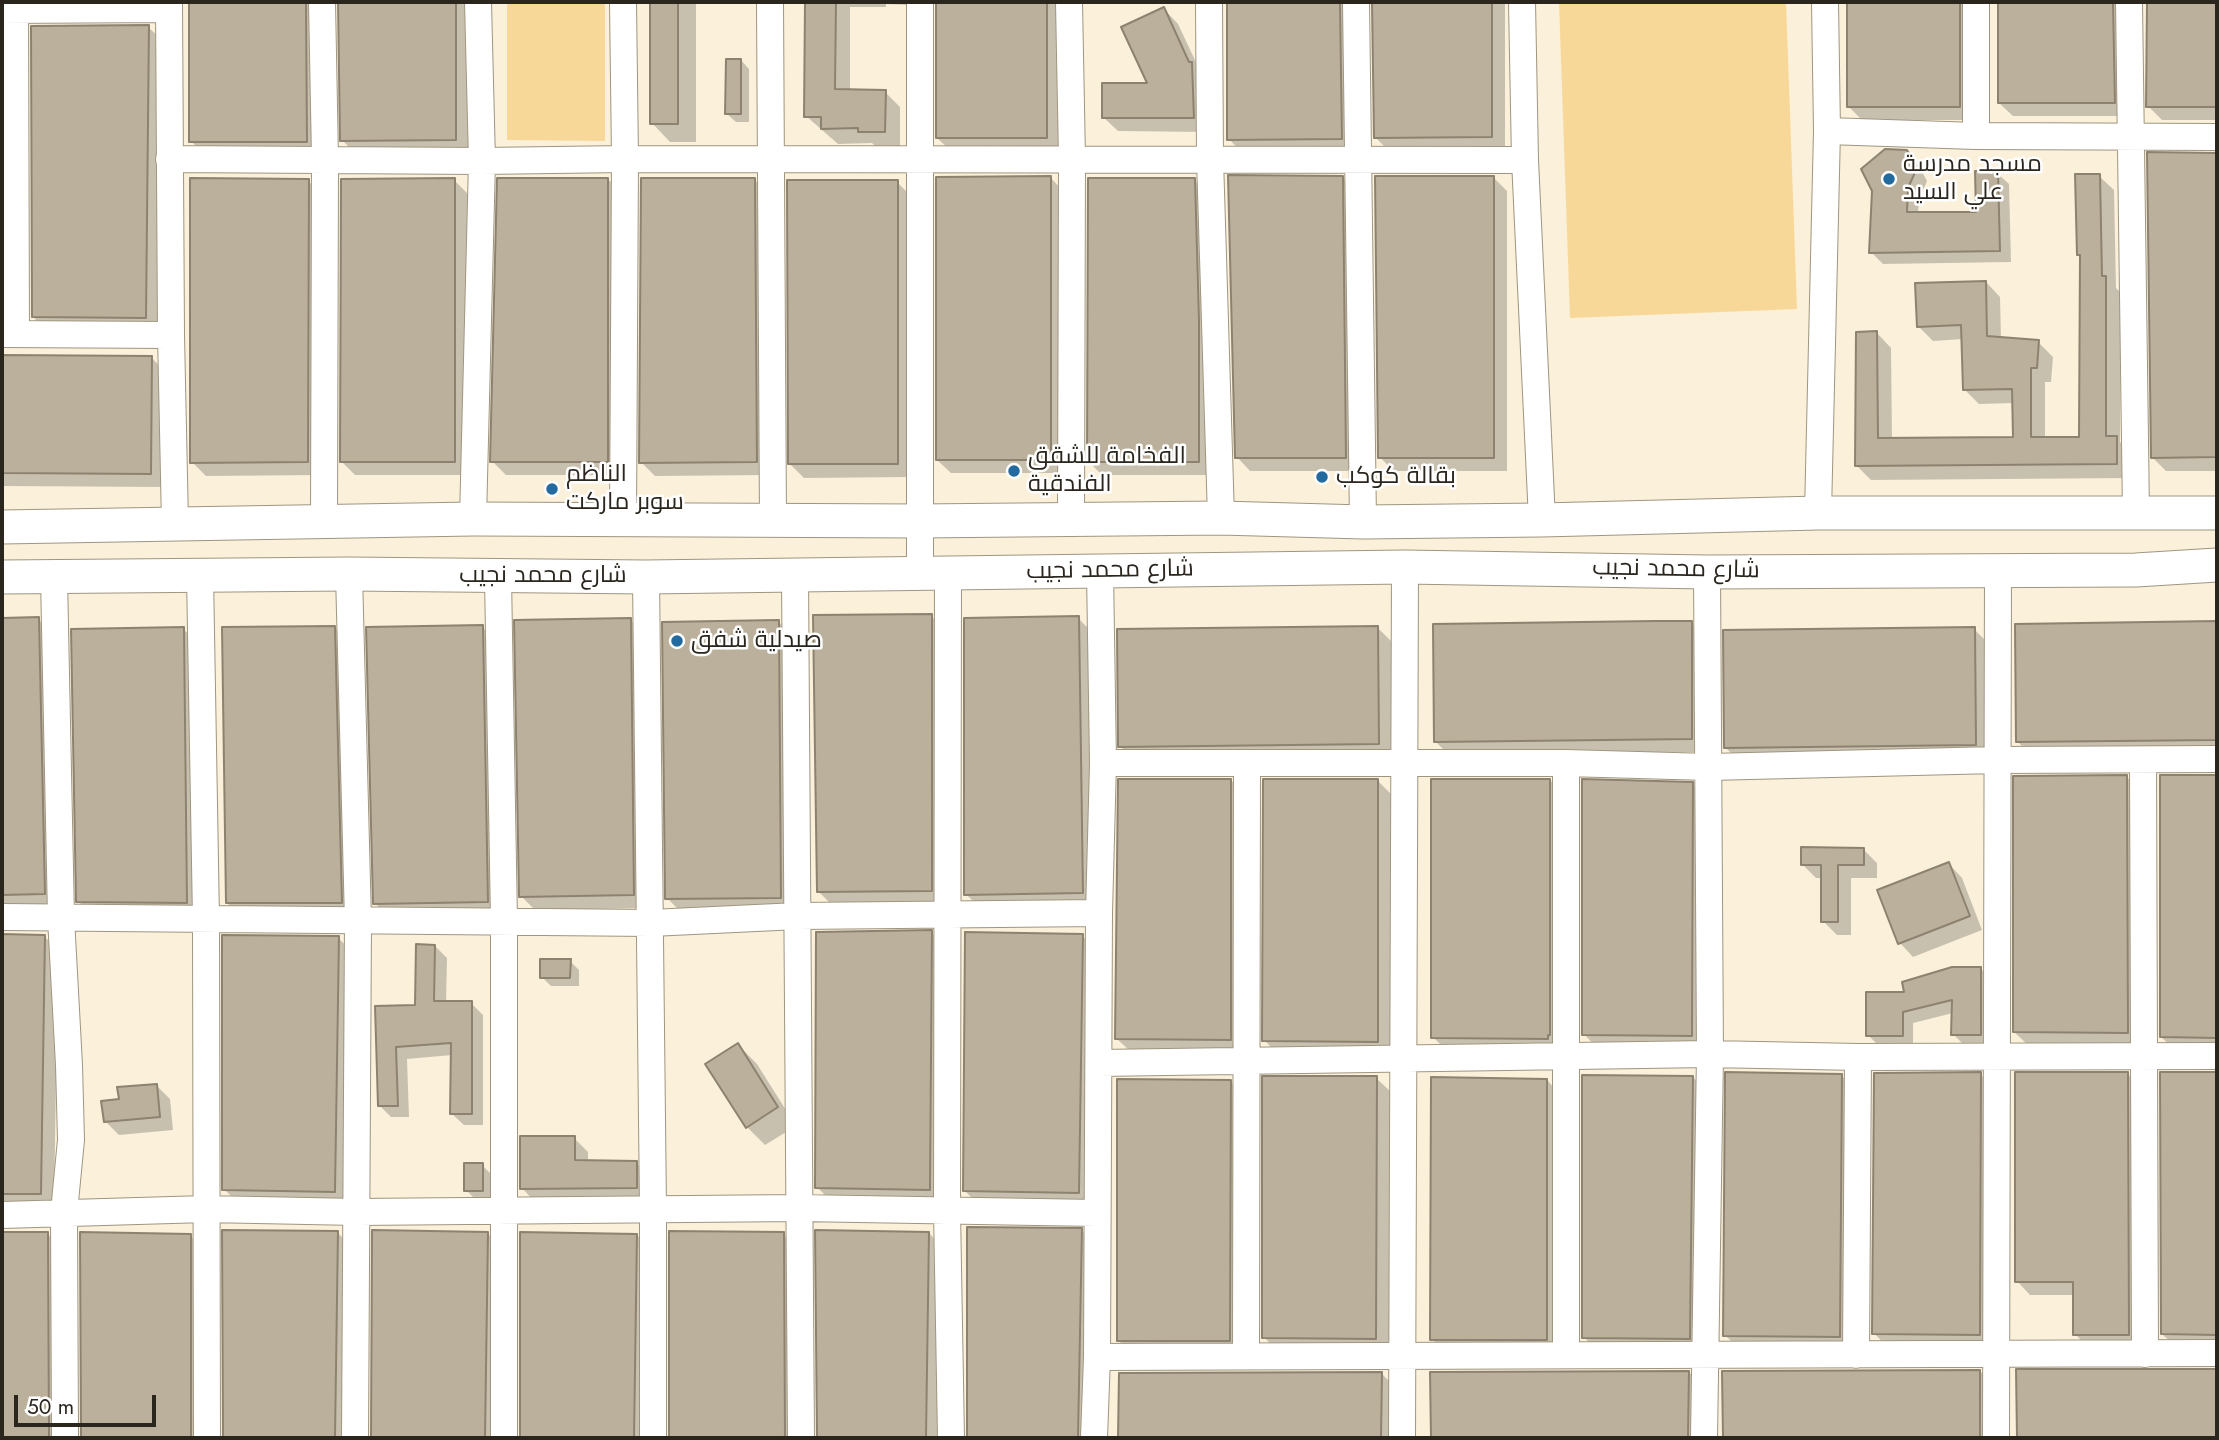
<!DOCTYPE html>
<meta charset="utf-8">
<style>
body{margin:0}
#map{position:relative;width:2219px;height:1440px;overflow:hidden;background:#fbf0da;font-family:Jost,sans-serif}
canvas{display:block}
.frame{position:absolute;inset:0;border:4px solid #2a251d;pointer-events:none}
.scale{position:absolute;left:14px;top:1395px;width:142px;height:32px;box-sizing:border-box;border:4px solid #2a251d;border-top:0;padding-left:9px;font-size:21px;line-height:24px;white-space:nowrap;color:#2a251d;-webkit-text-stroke:5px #fefefe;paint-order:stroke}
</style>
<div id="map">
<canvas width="2219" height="1440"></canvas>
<div class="frame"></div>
<div class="scale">50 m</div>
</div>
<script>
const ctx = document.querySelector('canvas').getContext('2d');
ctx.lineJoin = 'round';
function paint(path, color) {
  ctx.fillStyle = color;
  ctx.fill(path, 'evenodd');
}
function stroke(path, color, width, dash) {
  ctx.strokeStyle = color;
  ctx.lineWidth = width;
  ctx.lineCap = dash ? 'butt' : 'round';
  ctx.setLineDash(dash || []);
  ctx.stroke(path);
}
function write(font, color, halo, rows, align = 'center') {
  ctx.font = font + ' Jost,Cairo,sans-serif';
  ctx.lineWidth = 5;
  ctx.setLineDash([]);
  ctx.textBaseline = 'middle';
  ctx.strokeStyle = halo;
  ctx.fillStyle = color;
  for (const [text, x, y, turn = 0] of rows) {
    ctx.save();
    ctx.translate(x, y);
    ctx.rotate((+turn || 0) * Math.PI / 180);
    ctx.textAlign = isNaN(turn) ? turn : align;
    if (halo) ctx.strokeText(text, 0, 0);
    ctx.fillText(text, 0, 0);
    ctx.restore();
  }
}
paint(new Path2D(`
 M507,2H605V141L507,140Z
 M1559,2H1786L1797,309L1570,318Z`), '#f8d898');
paint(new Path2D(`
 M191,2H320V155H204L191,141Z
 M341,2H469V153L356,154L342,140Z
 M652,2H696V142H670L652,123Z
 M807,2H910V5L886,4V7H850V91L885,92L900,107V147L875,146L872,143L838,144L806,116Z
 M937,2H1060V151H951L937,138Z
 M1229,2H1363L1355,152L1242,153L1229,139Z
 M1374,2H1505V151H1389L1375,137Z
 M1848,2H1977L1973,120H1862L1848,106Z
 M1999,2H2129L2128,116H2013L1999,103Z
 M2148,2H2217V120H2162L2148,106Z
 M1164,9L1178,24L1201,73L1208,132L1118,131L1103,117L1149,85Z
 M148,27L162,40L159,331L47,330L33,317Z
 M2,30L12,41L13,330H2Z
 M741,60L749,69V122H736L727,114Z
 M1906,152L1918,164L1927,181L1919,200L1918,213L1978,214L1997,173L2009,184L2011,262L1883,264L1871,252Z
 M2217,153V471H2166L2153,458L2149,154Z
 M2099,176L2114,190L2116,288L2121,293L2120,442L2131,453V478L1871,480L1856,465L1877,333L1891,348L1892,440L2014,439V403L1979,404L1964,389L1963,339L1933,341L1918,326L1986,282L2000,297L2001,339L2038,342L2053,357L2051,382H2045V438H2081V257L2078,254Z
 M1342,177L1356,191L1359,471H1250L1237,457Z
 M1493,177L1507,191V471H1393L1380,457Z
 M1051,178L1064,192V473H951L937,460Z
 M608,179L621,193V475H506L492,461Z
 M454,180L468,194V475H355L342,462Z
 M755,180L768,194L770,475L655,476L641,462Z
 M1194,180L1208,194L1212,475H1102L1089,462Z
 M308,181L322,194L321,475L206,476L192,462Z
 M897,182L911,196V477L804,478L790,464Z
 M2,357L152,358L165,372L164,487L2,486Z
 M931,616L945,629V904L832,905L819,892Z
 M1078,618L1092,632L1096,906L980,908L966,894Z
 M38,619L52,633L58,907L2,908V620Z
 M630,620L644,633L647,908L535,910L521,896Z
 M779,622L792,636L794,911L681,912L667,898Z
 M1691,623L1705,636V752L1449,755L1435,741Z
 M2217,623V753L2031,755L2017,741L2016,626Z
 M334,627L348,641L355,916H241L227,903Z
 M482,627L496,641L501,915L389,917L375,903Z
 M1377,627L1391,641L1392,757L1134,760L1120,746Z
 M183,629L197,642L200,916L92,915L78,901Z
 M1974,629L1988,643L1989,758L1739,761L1726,748Z
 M2127,777L2140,791L2141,1046L2028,1045L2014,1032Z
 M2162,777H2217V1051L2175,1050L2161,1037Z
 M1231,780L1244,794V1053L1131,1052L1117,1039Z
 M1550,780L1563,794V1048L1447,1051L1433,1037Z
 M1378,781L1391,794V1055L1278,1054L1264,1040Z
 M1692,784L1706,798L1705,1049L1597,1048L1584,1034Z
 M1863,849L1877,863V878H1851V935H1837L1823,921V878H1816L1803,865Z
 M1949,864L1962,878L1982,930L1913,957L1900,943Z
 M931,932L945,946L943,1203L831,1201L817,1187Z
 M2,936H44L58,950L54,1207L2,1206Z
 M1082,936L1096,949L1092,1206L978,1204L965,1191Z
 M338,938L352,951L348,1205L238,1203L224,1189Z
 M435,946L447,958L446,1003H471L483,1015V1125H464L452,1114V1055L407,1059L409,1117H391L379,1105L377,1008L416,1007Z
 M570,961L579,970V986H551L542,977Z
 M1981,969L1992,980L1991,1045H1964L1953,1034V1013L1913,1023V1046H1879L1868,1035L1906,993Z
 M738,1045L757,1064L796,1126L765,1145L747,1127Z
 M1980,1074L1994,1088V1348L1887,1347L1874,1333Z
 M2128,1074L2141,1088L2142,1348H2089L2075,1334V1295H2030L2017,1281Z
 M2162,1074H2217V1348L2176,1347L2162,1334Z
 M1841,1075L1855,1089L1853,1350L1739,1349L1725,1335Z
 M1693,1077L1706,1091L1703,1352L1597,1351L1584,1337Z
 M1376,1078L1390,1091V1352L1277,1351L1264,1337Z
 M1547,1080L1560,1094V1353H1446L1432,1339Z
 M1230,1082L1244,1096L1243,1354H1132L1118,1340Z
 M156,1085L170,1099L173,1130L119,1135L105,1121L121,1101Z
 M574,1138L588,1152V1162L636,1163L650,1176V1201L535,1202L522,1188Z
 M482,1165L491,1174V1199H475L466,1190Z
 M969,1228L1081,1230L1095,1244L1092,1438H968Z
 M224,1231L338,1233L351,1247L348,1438H225Z
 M374,1232L487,1233L501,1247L498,1438H373Z
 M670,1232L783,1234L797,1248L798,1438H670Z
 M817,1232L929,1233L942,1247L939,1438H818Z
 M2,1234H48L61,1248L62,1438H2Z
 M82,1234L190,1236L204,1249V1438H82Z
 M522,1234L637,1235L650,1249L648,1438H522Z
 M2217,1370V1438H2019L2018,1371Z
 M1980,1371L1993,1385V1438H1724V1372Z
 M1689,1372L1702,1386V1438H1432V1373Z
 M1381,1373L1395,1387L1394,1438H1120L1121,1374Z`), '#0003');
const building = new Path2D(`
 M189,2H306L307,142H189Z
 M338,2H456V140L340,141Z
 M650,2H678V124H650Z
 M805,2H836L835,89L886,90L885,132H858V128L821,129V117H804Z
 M936,2H1047V138H936Z
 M1227,2H1340L1342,139L1227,140Z
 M1372,2H1492V137L1374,138Z
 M1847,2H1960V107H1847Z
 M1998,2H2113L2115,103H1998Z
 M2147,2H2217V107H2146Z
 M1164,7L1189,62H1192L1194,118H1102V83H1147L1121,27Z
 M149,25L146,318L32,317L31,26Z
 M726,59H741V114H725Z
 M1885,149L1907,150L1917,168L1908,188L1907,212H1976L1975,171H1998L2000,251L1869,253L1872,191L1861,169Z
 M2147,152L2217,153V457L2151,458Z
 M2075,174H2100L2102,276H2106V436H2117V464L1855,466L1856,332L1877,331L1878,438L2013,437L2012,389L1963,390L1961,325L1917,327L1915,283L1986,281L1987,336L2039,340L2037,368H2031V437H2079L2080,255H2077Z
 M1228,175L1343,176L1346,458H1235Z
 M1051,176V460H936V177Z
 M1375,176H1494V458H1378Z
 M190,178L309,179L308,462L190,463Z
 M455,178V462H340L341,179Z
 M497,178H608V462H490Z
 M641,178H755L757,462L639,463Z
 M1088,178H1195L1199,321V462H1087Z
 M787,180H898V464H788Z
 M2,355L152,356L151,474L2,473Z
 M932,614V891L817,892L813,615Z
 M1079,616L1083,893L964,895V618Z
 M39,617L45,894L2,895V618Z
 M631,618L634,895L519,897L514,620Z
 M779,620L781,898L665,899L662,622Z
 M1656,621H1692V739L1434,742L1433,624Z
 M2217,621V740L2016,742L2015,624Z
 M483,625L488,902L373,904L366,627Z
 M335,626L342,903H226L222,627Z
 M1378,626L1379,744L1118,747L1117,629Z
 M184,627L187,903L76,902L71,629Z
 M1975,627L1976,745L1724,748L1723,630Z
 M2127,775L2128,1033L2013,1032V776Z
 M2160,775H2217V1038L2160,1037Z
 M1118,779H1231V1040L1115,1039Z
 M1263,779H1378V1042L1262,1041Z
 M1431,779H1550V1035H1548V1039L1431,1038Z
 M1582,779L1693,782L1692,1036L1582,1035Z
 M1801,847L1864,848V865H1838V922H1821V865H1801Z
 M1949,862L1970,916L1898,944L1877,890Z
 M932,930L930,1190L815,1188L816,932Z
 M965,932L1083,934L1079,1193L963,1191Z
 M2,934L45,935L41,1194H2Z
 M222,935L339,936L335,1192L222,1190Z
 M416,944L435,945L434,1001H472V1114H450L451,1043L396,1047L398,1106H378L375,1006L415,1005Z
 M540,959H571L570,978H540Z
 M1952,967H1981V1035H1951L1952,1000L1903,1012V1036H1866V992H1904L1902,982Z
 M738,1043L778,1107L746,1128L705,1064Z
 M1725,1072L1842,1074L1840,1337L1723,1336Z
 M1981,1072L1980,1335L1872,1334L1874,1073Z
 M2015,1072H2128L2129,1335H2073V1282H2015Z
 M2160,1072H2217V1335L2161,1334Z
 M1582,1075L1693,1076L1690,1339L1582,1338Z
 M1262,1076H1377L1376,1339L1262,1338Z
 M1431,1077L1547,1079V1340H1430Z
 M1117,1079L1231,1080L1230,1341H1117Z
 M157,1084L160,1117L104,1122L101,1101L119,1099L117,1087Z
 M520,1136H575V1160L637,1161V1188L520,1189Z
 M464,1163H483V1191H464Z
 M967,1227L1082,1228L1078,1438H967Z
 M222,1230L338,1231L335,1438H223Z
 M372,1230L488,1232L485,1438H371Z
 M815,1230L929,1232L926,1438H817Z
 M669,1231L784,1232L785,1438H669Z
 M2,1232H48L49,1438H2Z
 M80,1232L191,1234V1438H81Z
 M520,1232L637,1234L634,1438H520Z
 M2016,1369H2217V1438H2017Z
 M1980,1370V1438H1723L1722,1371Z
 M1689,1371L1688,1438H1431L1430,1372Z
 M1382,1372L1381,1438H1118L1119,1373Z`);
paint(building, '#bbb09b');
stroke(building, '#8d826f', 2);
const minor = new Path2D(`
 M15,2L16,334
 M169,2L171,335L175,524
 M322,2L325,159L324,522
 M770,2L773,520
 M920,2V573
 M1069,2L1072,159L1071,520
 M1209,2L1210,159L1221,518
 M1356,2L1363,522
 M1522,2L1525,160L1542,520
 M1976,2V136
 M2129,2L2136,513
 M2,10L169,9
 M1827,131L1976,136L2217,137
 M169,159L482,161L625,159L1525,160
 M2,334L171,335
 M1818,513L1827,131L1825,2
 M473,519L482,161L478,2
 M623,519L625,159L623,2
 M948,573L947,1210L951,1438
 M200,574L206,920L207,1438
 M349,574L358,921L355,1438
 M795,575L801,1438
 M54,577L61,918L69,1065L71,1140L64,1212L65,1438
 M498,577L504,921V1438
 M646,577L653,1209V1438
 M2143,760L2145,1354
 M1103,763H1566L1709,767L1997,760L2217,759
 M2,917L651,923L798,916L1099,913
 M1099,1063L1710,1054L1858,1057L2217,1056
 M2,1215L206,1209L357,1212L798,1208L1097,1213
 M1566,1355V763
 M1856,1355L1858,1057
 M1246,1356L1247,764
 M1097,1357L2217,1353
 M1094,1438L1097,1357L1099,913L1103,763L1100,571
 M1402,1438L1405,567
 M1704,1438L1710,1054L1707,572
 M1996,1438L1998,571`);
const major = new Path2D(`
 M2,527L473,519L919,521L1221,518L1363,522L1542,520L1818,513H2217
 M2,577L349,574L646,577L1405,567L1707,572L2136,570L2217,565`);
stroke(minor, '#9f9581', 28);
stroke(major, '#9f9581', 35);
stroke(minor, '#fff', 26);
stroke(major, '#fff', 33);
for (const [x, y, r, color] of [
 [1889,179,7,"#236a9e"],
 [1014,471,7,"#236a9e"],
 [1322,477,7,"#236a9e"],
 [552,489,7,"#236a9e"],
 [677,641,7,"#236a9e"]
]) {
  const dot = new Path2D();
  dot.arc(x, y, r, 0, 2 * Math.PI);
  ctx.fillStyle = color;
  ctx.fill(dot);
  stroke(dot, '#fefefe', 2.5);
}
write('24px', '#2a251d', '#fefefe', [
 ["مسجد مدرسة",1903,165],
 ["علي السيد",1903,193],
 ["الفخامة للشقق",1028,457],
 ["الفندقية",1028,485],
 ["الناظم",566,475],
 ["سوبر ماركت",566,503],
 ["بقالة كوكب",1336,477],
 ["صيدلية شفق",691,641]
], 'left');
write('24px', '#2a251d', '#fefefe', [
 ["شارع محمد نجيب",1676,570,1],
 ["شارع محمد نجيب",1110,571,-1],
 ["شارع محمد نجيب",543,576]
]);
</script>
